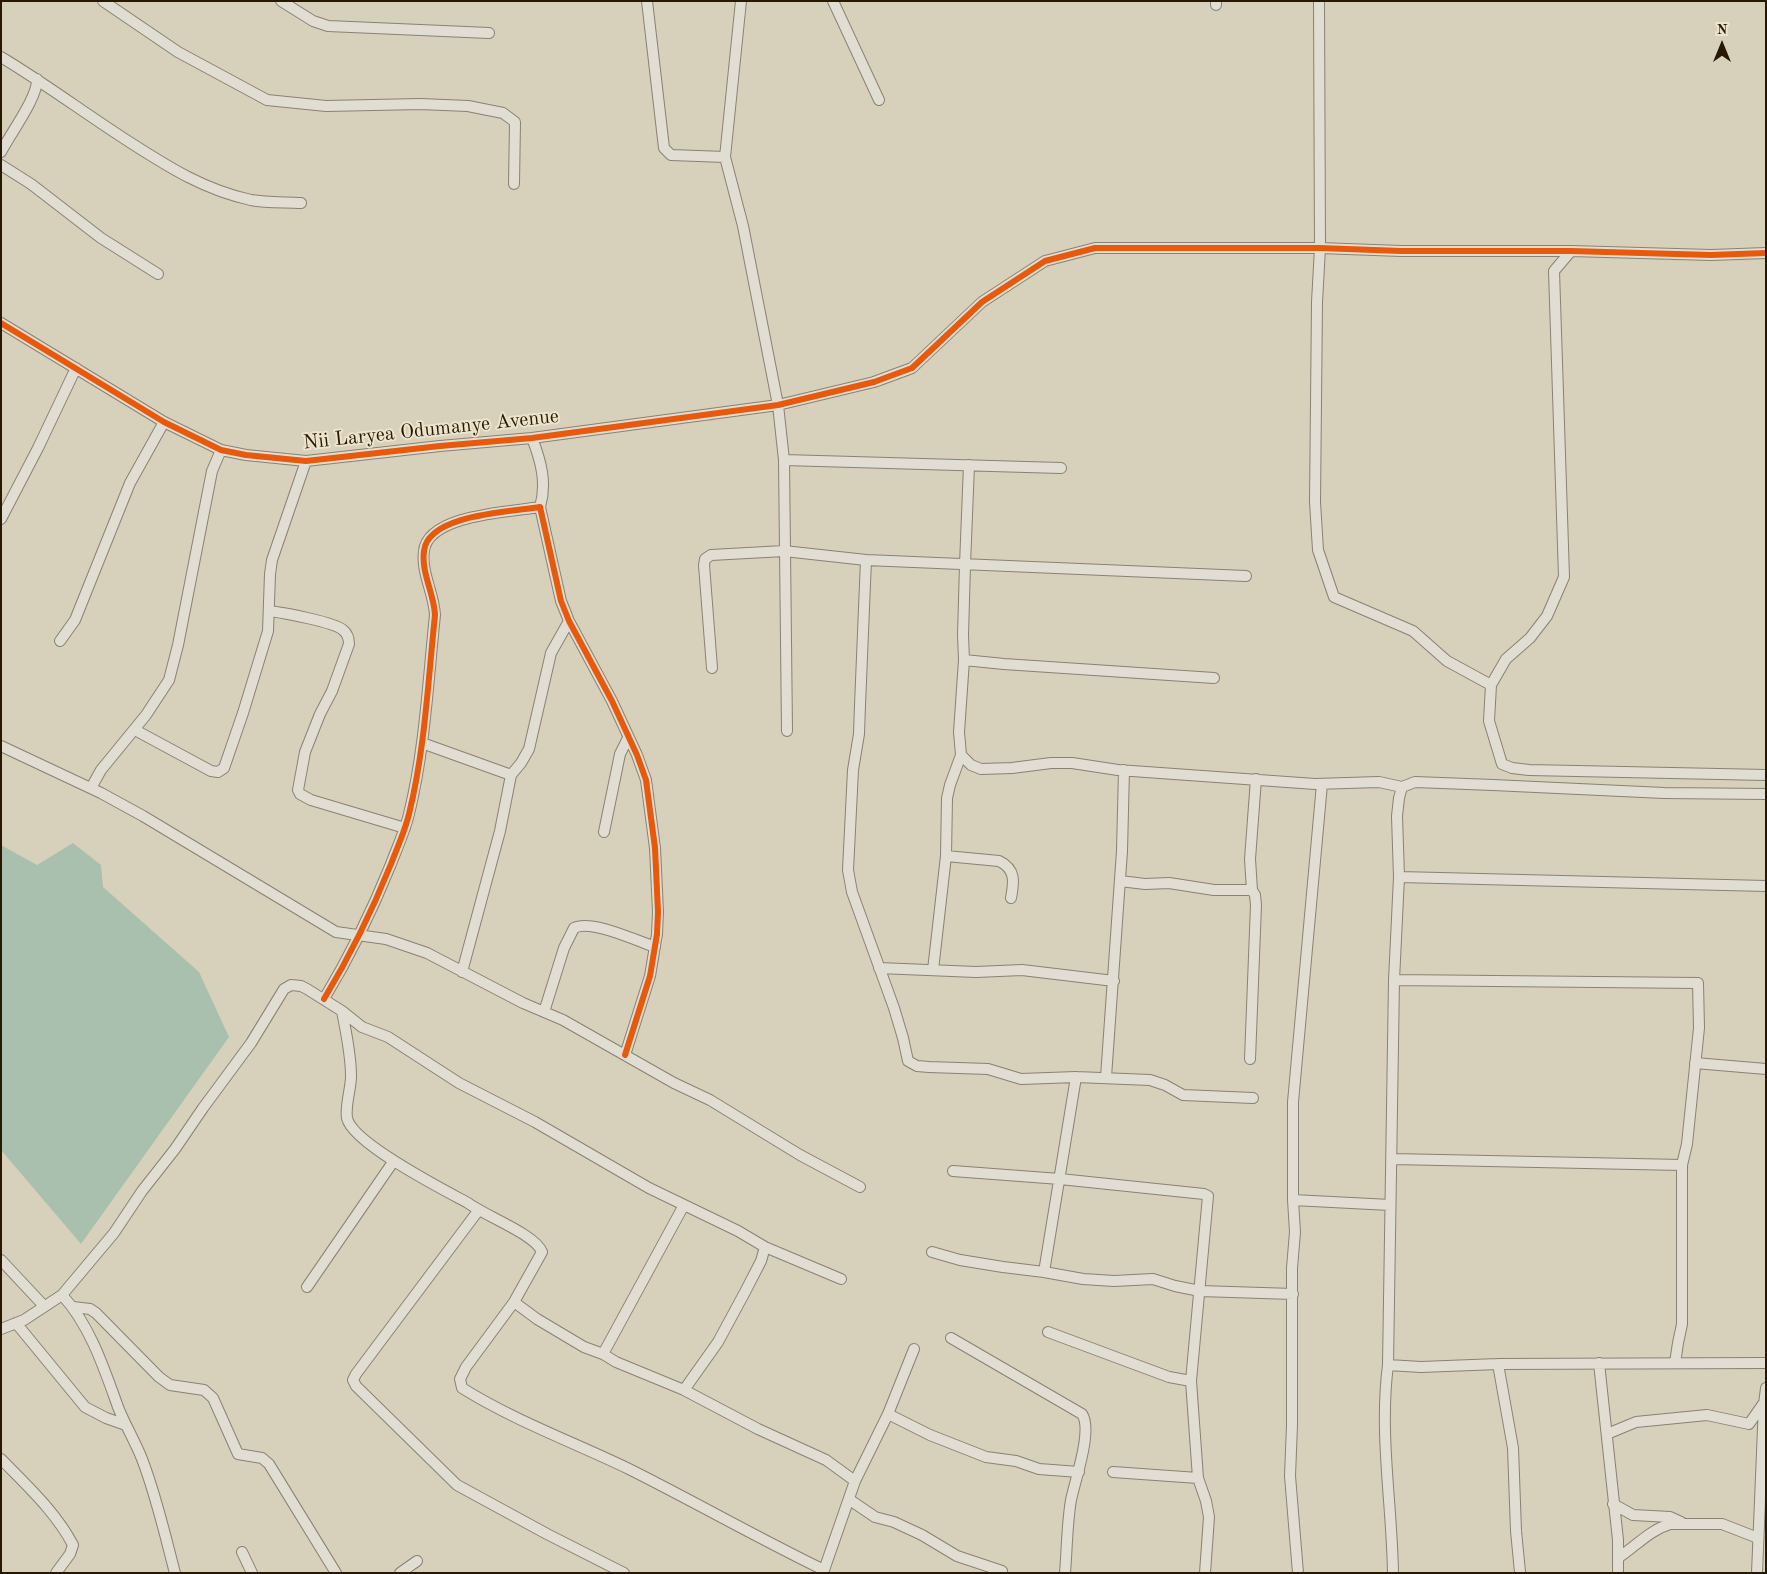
<!DOCTYPE html>
<style>
body{margin:0}
#map{position:relative;width:1767px;height:1574px;overflow:hidden;background:#d7d0bb;font-family:"Old Standard TT",serif}
canvas{display:block}
.frame{position:absolute;inset:0;border:2px solid #281800;pointer-events:none}
.north{position:absolute;left:1697px;top:20px;width:50px;height:50px;-webkit-text-stroke:4px #ece4cc;paint-order:stroke;rotate:0deg;font-size:14px;font-weight:700;line-height:20px;text-align:center;color:#281800}
.north::after{content:'';display:block;margin:auto;width:18px;height:22px;background:#281800;clip-path:polygon(50% 0,100% 100%,50% 72%,0 100%)}
</style>
<div id="map">
<canvas width="1767" height="1574"></canvas>
<div class="frame"></div>
<div class="north">N</div>
</div>
<script>
const ctx = document.querySelector('canvas').getContext('2d');
ctx.lineJoin = 'round';
function paint(path, color) {
  ctx.fillStyle = color;
  ctx.fill(path, 'evenodd');
}
function stroke(path, color, width, dash) {
  ctx.strokeStyle = color;
  ctx.lineWidth = width;
  ctx.lineCap = dash ? 'butt' : 'round';
  ctx.setLineDash(dash || []);
  ctx.stroke(path);
}
function write(font, color, halo, rows, align = 'center') {
  ctx.font = font + ' "Old Standard TT",serif';
  ctx.lineWidth = 4;
  ctx.setLineDash([]);
  ctx.textBaseline = 'middle';
  ctx.strokeStyle = halo;
  ctx.fillStyle = color;
  for (const [text, x, y, turn = 0] of rows) {
    ctx.save();
    ctx.translate(x, y);
    ctx.rotate((+turn || 0) * Math.PI / 180);
    ctx.textAlign = isNaN(turn) ? turn : align;
    if (halo) ctx.strokeText(text, 0, 0);
    ctx.fillText(text, 0, 0);
    ctx.restore();
  }
}
paint(new Path2D(`
 M73,843L101,865L103,887L199,972L229,1037L81,1244L1,1150V845L37,865Z`), '#a9c0af');
const street = new Path2D(`
 M103,1L178,52L267,100L326,106L420,104L468,106L503,113L515,122L514,184
 M281,1L313,21L328,26L489,33
 M647,1L664,148L671,155L725,157
 M741,1L725,157L743,226L778,405L784,460L1061,468
 M833,1L879,100
 M1216,1V5
 M1319,1L1320,248L1317,302L1315,502L1318,550L1334,597L1413,631L1447,661L1491,685
 M1,57C46,84 87,115 131,143C170,168 205,190 251,200C267,203 285,202 301,203
 M1,152C10,134 38,97 37,79
 M1,165L31,184L101,238L158,274
 M1571,251L1554,271L1564,577L1547,616L1530,638L1506,659L1491,685L1489,721L1502,764L1512,768L1529,770L1766,775
 M1,323L164,422L221,450L246,455L306,461L440,446L532,438L778,405L874,382L912,368L982,302L1045,261L1095,248H1320L1401,251H1571L1711,255L1766,253
 M532,438C541,461 547,483 540,507
 M784,460L787,731
 M1,519L38,448L76,368
 M866,560L860,705L859,734L853,770L848,870L852,892L894,1008L903,1038L908,1061L917,1066L929,1067L988,1069L1021,1079L1076,1077L1150,1080L1165,1085L1183,1095L1253,1098
 M270,611C284,613 334,622 343,630C348,634 349,638 349,644L332,691L320,714L305,752L298,790L300,794L311,800L405,828
 M60,641L75,620L130,483L164,422
 M964,660L1004,664L1214,678
 M712,668L704,565L705,559L711,555L784,551L866,560L1246,576
 M135,730L211,771L218,772L224,768L243,713L268,631L270,574L272,560L306,461
 M422,743L511,775
 M1,746L101,793L143,816L336,932L386,939L427,953L523,1003L563,1020L674,1083L710,1100L800,1155L860,1187
 M961,755L971,765L981,769L1012,768L1051,763H1072L1118,770L1315,784L1379,782L1402,787L1415,782L1493,785L1664,793L1766,794
 M91,788L101,770L146,715L169,680L178,645L212,471L221,450
 M604,832L620,754L628,738
 M946,856L999,861C1016,869 1014,882 1011,898
 M1399,877L1766,886
 M1120,881L1145,884L1169,883L1214,890H1252
 M879,968L976,972L1022,970L1114,981
 M933,970L946,856L947,798L950,785L961,755L959,732L964,660L963,635L965,565L969,465
 M462,972L500,831L511,775L521,763L529,749L551,653L569,621
 M1394,980L1698,983L1699,1028L1687,1144L1682,1165V1324L1678,1343L1675,1363
 M324,999C350,956 372,911 391,864C397,848 405,831 409,814C425,749 428,681 435,615C434,593 421,573 424,551C428,514 512,512 540,507L561,601L569,621L612,701L637,755L646,780L655,848L658,912L657,934L650,976L625,1055
 M342,1011C346,1033 351,1054 351,1076C351,1089 345,1105 347,1118C352,1143 444,1190 468,1203C485,1216 535,1234 542,1252L514,1302L466,1367L460,1379L462,1388C515,1421 573,1442 629,1469C695,1502 758,1538 824,1570
 M544,1012L564,948L574,928C591,919 637,941 655,947
 M1250,1059L1256,905L1255,895L1252,890L1250,859L1256,779
 M1695,1063L1766,1069
 M1106,1077L1122,851L1124,770
 M1392,1159L1682,1165
 M953,1171L1060,1179L1204,1194L1208,1196L1191,1381L1198,1478L1206,1501L1209,1517L1205,1573
 M1293,1200L1390,1205
 M478,1211L356,1374L353,1380L356,1386L457,1485L547,1534L624,1573
 M932,1252L960,1260L1003,1267L1044,1272L1083,1279L1114,1281L1153,1279L1175,1286L1200,1291L1293,1294
 M1,1260L44,1306
 M1044,1272L1076,1077
 M307,1287L393,1162
 M62,1295C90,1325 104,1368 118,1407C125,1425 135,1441 142,1459C156,1495 165,1535 175,1573
 M514,1302L537,1319L584,1347L603,1354L616,1362L684,1390L758,1429L826,1460L855,1481
 M73,1307L90,1309L96,1313L159,1377L170,1385L204,1390L213,1398L238,1454L262,1458L269,1464L336,1573
 M16,1323L85,1407L106,1418L126,1425
 M1,1329L24,1320L62,1295L114,1233L142,1191L175,1149L203,1108L251,1043L284,989L291,985L301,986L307,989L342,1011L362,1027L388,1037L459,1083L535,1122L649,1188L738,1231L765,1247L841,1279
 M1048,1332L1169,1377L1191,1381
 M951,1338L1082,1414C1093,1430 1075,1480 1071,1500C1067,1523 1067,1549 1065,1573
 M603,1354L684,1205
 M1599,1363L1618,1540V1573
 M1498,1364L1513,1448L1516,1531L1520,1572
 M1388,1365L1421,1367L1498,1364L1766,1363
 M684,1390L718,1342L745,1292L761,1261L765,1247
 M888,1414L930,1435L986,1457L1016,1461L1039,1469L1079,1472
 M1607,1434L1636,1422L1707,1415L1749,1424L1763,1404
 M1,1459C27,1486 56,1512 73,1545L70,1554L56,1573
 M1113,1472L1198,1478
 M850,1500L875,1517L894,1522L922,1535L957,1556L1002,1571
 M1613,1504L1633,1515L1670,1517L1681,1522
 M242,1552L252,1573
 M1618,1558C1636,1546 1650,1530 1670,1524H1722L1758,1538
 M400,1573L417,1561
 M823,1573L855,1481L888,1414L914,1349
 M1298,1573L1290,1476L1292,1425V1268L1295,1232L1293,1200V1102L1322,784
 M1393,1573C1392,1504 1379,1434 1388,1365L1394,980L1399,877L1397,816L1399,798L1402,787
 M1757,1573L1764,1404L1766,1388`);
stroke(street, '#888274', 12);
stroke(street, '#e0ddd2', 10);
stroke(new Path2D(`
 M1,323L164,422L221,450L246,455L306,461L440,446L532,438L778,405L874,382L912,368L982,302L1045,261L1095,248H1320L1401,251H1571L1711,255L1766,253
 M324,999C350,956 372,911 391,864C397,848 405,831 409,814C425,749 428,681 435,615C434,593 421,573 424,551C428,514 512,512 540,507L561,601L569,621L612,701L637,755L646,780L655,848L658,912L657,934L650,976L625,1055`), '#e8590c', 6);
write('20px', '#281800', '#ece4cc', [
 ["Nii Laryea Odumanye Avenue",431,430,-6]
]);
</script>
